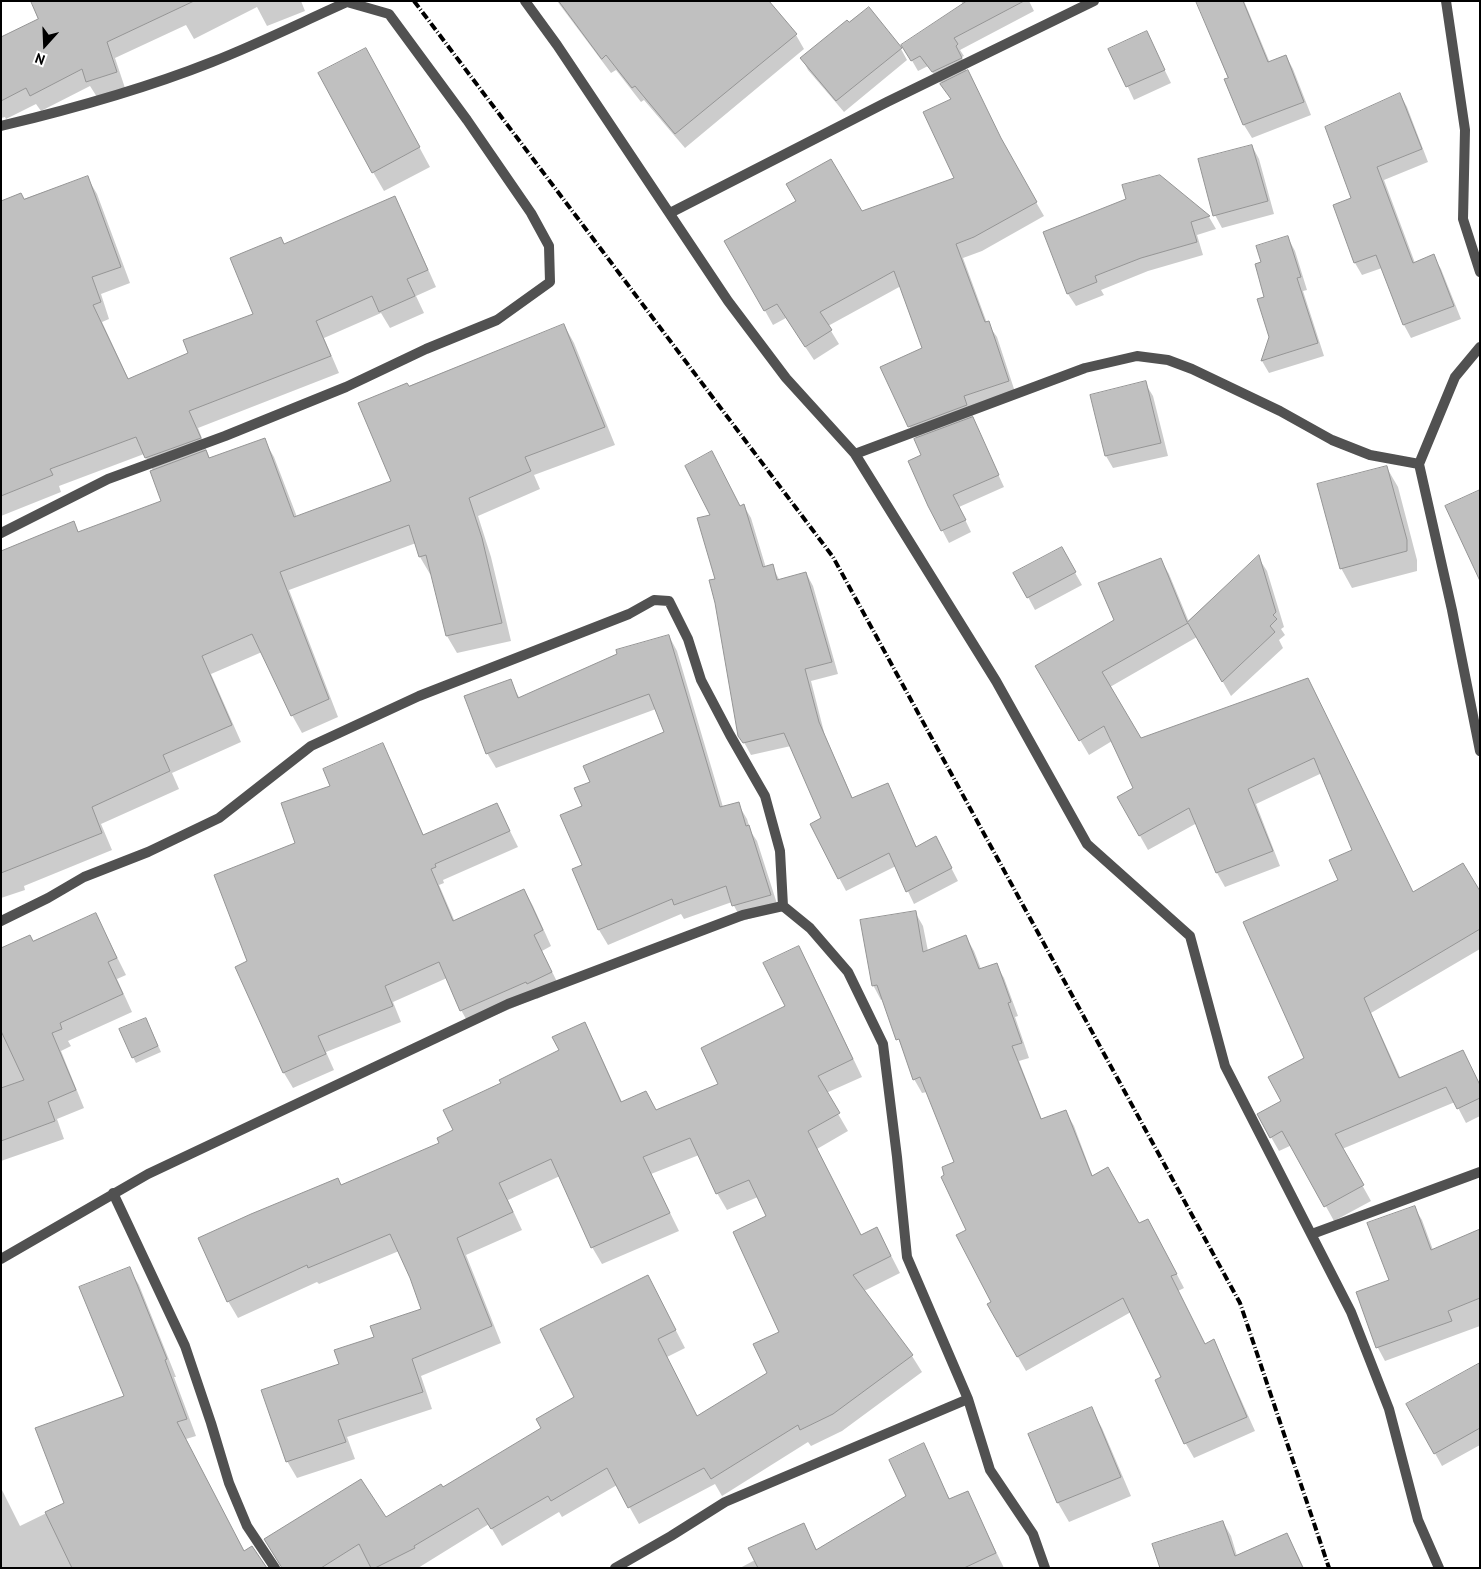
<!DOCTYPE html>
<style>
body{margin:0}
#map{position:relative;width:1481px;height:1569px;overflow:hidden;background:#fff;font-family:"PT Sans",sans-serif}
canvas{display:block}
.frame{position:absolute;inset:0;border:2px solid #000;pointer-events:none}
.north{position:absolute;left:20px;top:20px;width:50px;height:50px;-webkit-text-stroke:4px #fff;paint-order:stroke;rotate:200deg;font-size:14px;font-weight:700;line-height:20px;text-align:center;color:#000}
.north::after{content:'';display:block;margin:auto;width:18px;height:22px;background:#000;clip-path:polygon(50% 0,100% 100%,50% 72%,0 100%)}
</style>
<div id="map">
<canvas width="1481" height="1569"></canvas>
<div class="frame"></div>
<div class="north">N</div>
</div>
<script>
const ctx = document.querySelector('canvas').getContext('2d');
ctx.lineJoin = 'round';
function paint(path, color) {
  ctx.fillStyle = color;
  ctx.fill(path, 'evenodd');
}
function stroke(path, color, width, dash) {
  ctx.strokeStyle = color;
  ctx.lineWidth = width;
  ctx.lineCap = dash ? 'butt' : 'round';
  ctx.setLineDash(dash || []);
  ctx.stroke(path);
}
paint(new Path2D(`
 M42,1H301L305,11L267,26L257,7L194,39L186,25L115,58L125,88L97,97L90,86L41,111L36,104L6,119L5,117L1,118V38L40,19Z
 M557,1H768L796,35L804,49L685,148L644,100L641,102L616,70L611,73Z
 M961,1H1029L1034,11L960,50L964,56L962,57L966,70L1008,154L1044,216L982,251L963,258L987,323L997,337L1016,395L971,410L974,419L973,420L1004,487L959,507L971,532L949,543L929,505L923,455L917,440L909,426L924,348L901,286L828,326L839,344L814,360L786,318L773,325L726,241L861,213L956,178L951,100L941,82L940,83L928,66L918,71L903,45L963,5Z
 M1197,1H1244L1270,63L1286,56L1293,69L1311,115L1252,138L1244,125L1226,80L1229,78Z
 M869,9L901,49L907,60L844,112L808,70L802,58Z
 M1146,32L1171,83L1134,100L1110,49Z
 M377,69L430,167L384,191L373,172Z
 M1400,94L1407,107L1428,162L1384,180L1415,263L1433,256L1441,269L1461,319L1411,338L1404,325L1382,268L1362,275L1355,263L1353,199Z
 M1252,146L1259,159L1274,214L1222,228L1215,215Z
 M1159,176L1209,217L1216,229L1197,235L1203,255L1148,271L1101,290L1104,295L1076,306L1068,294L1045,232L1128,200Z
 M87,177L97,194L130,283L101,294L109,319L102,322L129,380L190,354L255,315L284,245L394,198L404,215L436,287L416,296L424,313L390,328L381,313L324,338L339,373L198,428L210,459L264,440L274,457L297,517L393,482L408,387L564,325L574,343L615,445L534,475L540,489L478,516L491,557L511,641L457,653L447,636L432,574H430L420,557L416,543L289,590L338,717L302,733L292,715L262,652L211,674L241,742L172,773L179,789L101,824L112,850L24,886L25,890L1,898V563L73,522L79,533L163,502L153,471L144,454L59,486L61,492L1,516V202L24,200Z
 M1288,238L1295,251L1307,290L1303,291L1324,356L1269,373L1262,361L1271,337L1263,263Z
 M1145,383L1153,396L1168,456L1113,468L1106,456Z
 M1387,468L1398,487L1417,560V571L1352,588L1341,568Z
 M744,506L751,518L766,568L772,566L780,581L806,573L813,586L838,674L811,681L825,736L853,799L887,784L917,848L942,850L958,881L914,904L896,866L846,891L811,825L822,819L791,746L751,755L740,735L717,580L740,507Z
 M1061,548L1082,585L1035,610L1015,573Z
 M1258,557L1267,571L1284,627L1281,629L1285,635L1279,640L1283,648L1231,696L1197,637L1110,687L1140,739L1307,680L1413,893H1480V949L1371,1013L1401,1079L1462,1051L1480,1085V1116L1466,1123L1455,1102L1342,1149L1371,1201L1334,1221L1292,1145L1279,1151L1271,1137L1282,1101L1306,1058L1340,880L1353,851L1322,773L1256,804L1280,866L1225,887L1217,873L1197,823L1148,850L1118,797L1134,788L1112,741L1089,755L1037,667L1115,621L1161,560L1169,574L1189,622Z
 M669,636L677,651L723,807L738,804L747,819L751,832L757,841L779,910L742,921L732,902L684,919L681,914L608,945L599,930L574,870L583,866L584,807L592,783L666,732L656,709L496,768L487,753L510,681L520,699Z
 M382,745L391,760L424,836L497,805L518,847L443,880L444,883L439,885L455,922L524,890L533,906L551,946L542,951L560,988L537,999L536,998L470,1026L461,1010L447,978L393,1002L401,1022L326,1052L334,1070L293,1088L284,1073L237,967L249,962L297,844L332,787Z
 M915,912L923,926L928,951L966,937L974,951L981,969L996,964L1004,978L1018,1016L1015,1017L1029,1058L1019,1061L1042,1120L1066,1112L1074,1126L1093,1177L1139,1224L1156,1234L1184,1288L1178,1291L1205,1345L1213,1341L1221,1355L1255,1431L1194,1458L1186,1444L1157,1380L1163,1377L1131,1312L1026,1371L988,1305L993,1302L968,1231L955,1162L927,1092L922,1093L914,1079L883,999L881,1000L873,985Z
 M96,915L126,975L117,979L132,1012L68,1041L71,1046L61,1051L84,1108L57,1119L64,1139L1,1161V950L33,942Z
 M798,947L808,964L862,1077L826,1093L848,1131L817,1149L861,1236L877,1228L900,1273L864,1291L912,1356L922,1372L842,1431L811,1446L808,1442L722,1496L715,1484L639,1524L617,1485L562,1517L559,1512L502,1546L489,1524L418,1568H283L386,1519L442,1488L543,1429L576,1398L657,1294L685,1348L667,1357L697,1417L768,1373L780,1332L767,1217L758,1197L727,1210L717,1193L699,1155L651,1174L679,1231L602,1264L592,1247L560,1176L508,1200L522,1230L466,1255L501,1343L421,1376L432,1409L347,1437L355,1459L297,1478L287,1461L340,1365L375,1338L423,1310L411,1278L399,1251L319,1284L317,1282L238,1318L228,1301L342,1186L441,1144L502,1084L561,1051L584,1024L594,1041L622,1102L656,1111L719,1084L786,1007Z
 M149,1025L161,1052L136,1063L133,1057Z
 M1414,1207L1422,1220L1433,1250L1480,1231V1326L1385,1361L1378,1348L1357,1293L1391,1281Z
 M129,1268L139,1285L176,1377H174L196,1436L186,1439L244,1552L265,1568H1V1488L20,1526L65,1504L125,1397Z
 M1480,1365V1445L1442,1466L1408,1404Z
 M1091,1409L1102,1428L1131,1496L1069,1522L1058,1503L1029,1435Z
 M923,1445L950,1500L967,1492L1004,1568H740L755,1560L803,1524L817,1550L907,1497Z
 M1223,1522L1231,1536L1237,1556L1287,1534L1304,1568H1161Z`), '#0003');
const building = new Path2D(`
 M31,1H194L107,42L117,72L86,82L82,69L30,96L26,88L1,101V37L38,19Z
 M559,1H769L797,34L675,134L635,86L632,88L606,55L602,59Z
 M967,1H1024L954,38L958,44L956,46L962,58L932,72L920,56L911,61L901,45Z
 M1196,1H1243L1268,62L1286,55L1304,102L1243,125L1224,79L1228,78Z
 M869,7L902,48L836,101L800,58L847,20L849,22Z
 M1147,31L1165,70L1126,87L1108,49Z
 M366,48L420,147L372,173L318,73Z
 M968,70L1001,138L1037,202L974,237L956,244L985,322L989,321L1009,381L964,396L967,405L908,427L880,367L922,348L894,271L820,312L832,330L805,347L777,304L764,311L724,241L796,201L786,184L831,159L862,211L954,178L923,112L951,99L940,84Z
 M1400,93L1422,149L1377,167L1413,263L1434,254L1454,306L1403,325L1376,255L1354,263L1333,205L1351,198L1325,127Z
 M1252,145L1268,201L1213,216L1198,159Z
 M1160,175L1210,216L1191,222L1197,242L1141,258L1095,276L1097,282L1067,294L1043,232L1126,199L1122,185Z
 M88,176L121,267L92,277L101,302L93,305L128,379L188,353L183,340L253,314L230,258L281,237L284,244L395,196L428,270L407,279L415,296L379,312L372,296L316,321L331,356L189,411L201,438L145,458L136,437L50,469L53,475L1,496V201L21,193L24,199Z
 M1288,236L1301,277L1297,278L1318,343L1261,361L1269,337L1257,299L1264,297L1255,264L1261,262L1256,246Z
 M564,324L605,427L525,457L531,471L469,498L482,538L502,623L446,636L426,555L419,557L409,525L280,572L329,699L291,716L252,634L202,656L232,725L163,755L170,771L92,807L102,833L1,873V551L74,521L78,532L161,501L150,471L206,450L209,458L265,438L294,517L391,481L358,403L407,383L409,386Z
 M1146,381L1161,443L1105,456L1090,395Z
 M973,417L999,475L953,495L966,520L941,531L928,506L908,461L921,455L914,439Z
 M712,451L740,506L744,504L763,567L773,564L777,580L806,572L832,662L805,669L819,722L852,798L888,783L916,847L936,836L952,868L906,892L889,853L838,879L810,824L821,818L784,733L743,743L738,736L715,603L709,580L715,579L697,518L710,515L685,466Z
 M1387,466L1407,540V551L1340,569L1317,484Z
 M1480,490V581L1445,506Z
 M1062,547L1076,572L1027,598L1013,573Z
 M1259,555L1276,612L1273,615L1277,619L1270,626L1275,632L1222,682L1188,623L1102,672L1141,738L1308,678L1413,892L1463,863L1480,891V929L1364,998L1399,1078L1463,1050L1480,1085V1098L1457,1109L1446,1087L1335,1134L1364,1185L1324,1207L1282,1131L1270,1138L1257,1114L1281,1101L1268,1077L1304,1058L1243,922L1338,880L1329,860L1352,850L1314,758L1248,789L1273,851L1216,873L1189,808L1139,836L1117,797L1133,788L1104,726L1079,741L1035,666L1114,620L1098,583L1161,558L1187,622Z
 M669,635L720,807L739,802L746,826L749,825L771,895L732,906L726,886L674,905L672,899L598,930L572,869L582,865L560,815L582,806L574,788L590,782L583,766L664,732L649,694L486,754L464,696L511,679L518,698L617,654L616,650Z
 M383,743L423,835L497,803L510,831L435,864L436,867L431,869L453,921L524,889L543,930L534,935L552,972L527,984L526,982L460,1011L439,962L385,986L393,1006L318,1036L326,1054L283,1073L235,967L247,961L214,875L295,843L281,803L330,786L323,769Z
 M916,911L923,952L966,935L979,969L997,963L1011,1002L1008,1003L1022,1043L1012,1046L1041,1119L1066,1110L1092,1176L1108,1167L1139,1223L1148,1219L1177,1274L1171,1276L1205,1344L1214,1339L1247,1417L1184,1444L1155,1380L1161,1377L1123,1298L1017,1357L987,1304L991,1302L956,1235L966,1230L941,1177L944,1175L942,1167L954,1162L920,1077L913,1080L899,1039L896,1040L877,985L872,986L860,920Z
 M96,913L117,958L108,962L123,994L60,1023L62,1029L52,1033L76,1090L48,1102L55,1121L1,1141V1088L24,1080L1,1031V948L30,935L33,941Z
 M799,946L853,1059L818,1076L840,1113L808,1131L861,1235L877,1227L891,1256L853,1275L913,1355L833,1414L800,1430L798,1425L711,1479L704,1468L628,1508L607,1468L551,1501L548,1496L491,1529L478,1508L414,1546L415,1548L375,1568H371L359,1544L321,1568H282L264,1539L361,1479L386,1517L441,1484L443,1487L541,1428L536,1419L574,1397L540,1329L648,1275L676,1330L658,1339L697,1416L767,1373L753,1344L779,1332L733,1232L766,1216L749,1180L716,1194L690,1138L643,1157L670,1213L591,1248L551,1159L499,1183L513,1212L457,1238L492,1326L412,1359L423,1392L338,1420L346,1442L286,1462L261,1390L339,1364L334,1350L374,1337L370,1326L421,1309L410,1278L390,1234L308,1268L307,1265L227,1302L198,1238L251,1214L338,1178L341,1185L439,1143L437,1138L453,1130L443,1110L501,1083L499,1080L559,1050L552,1037L585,1022L621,1102L646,1091L656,1110L718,1084L701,1048L785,1006L763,963Z
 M146,1018L158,1046L132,1058L119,1029Z
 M1415,1206L1431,1250L1480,1229V1298L1448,1311L1452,1321L1376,1348L1356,1292L1389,1280L1367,1223Z
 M130,1267L167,1359L165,1360L187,1419L177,1422L244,1551L252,1546L267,1568H72L45,1512L64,1503L35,1428L124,1396L79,1287Z
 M1480,1363V1428L1434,1454L1406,1404Z
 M1092,1407L1121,1477L1057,1503L1028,1434Z
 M924,1443L949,1499L968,1491L996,1553L964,1568H758L748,1548L804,1523L816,1550L906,1496L889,1460Z
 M1223,1521L1235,1556L1287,1533L1303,1568H1160L1152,1544Z`);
paint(building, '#c0c0c0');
stroke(building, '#959595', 1);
stroke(new Path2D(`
 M525,1L557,45L728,301L786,378L855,454L996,681L1087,844L1190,936L1225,1066L1351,1312L1389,1409L1418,1520L1439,1568
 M1446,1L1465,130L1463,219L1480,272
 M1,126C72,109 144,89 212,62C258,44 302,22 347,2L389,14L467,120L531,213L549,246L550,282L497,320L426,349L346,387L225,436L108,479L1,533
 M670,213L887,102L1094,1
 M1480,347L1455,377L1419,464L1452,610L1480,751
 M855,454L1085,368L1137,356L1168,360L1192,369L1280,411L1332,440L1370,455L1419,464
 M1,921L48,898L84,877L148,852L219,818L311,746L419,696L629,614L654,600L669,601L688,639L701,680L730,735L765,796L780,851L783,906L810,928L848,972L883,1044L897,1157L907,1257L968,1399L990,1470L1033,1534L1045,1568
 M113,1193L185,1346L211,1423L229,1483L247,1526L275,1568
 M1312,1234L1480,1172
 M1,1259L148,1174L508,1004L743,915L783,906
 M615,1568L671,1536L725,1502L968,1399`), '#515151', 10);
stroke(new Path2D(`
 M414,1L833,557L1240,1303L1329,1568`), '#000', 4, [8, 2.5, 1, 2.5]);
</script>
